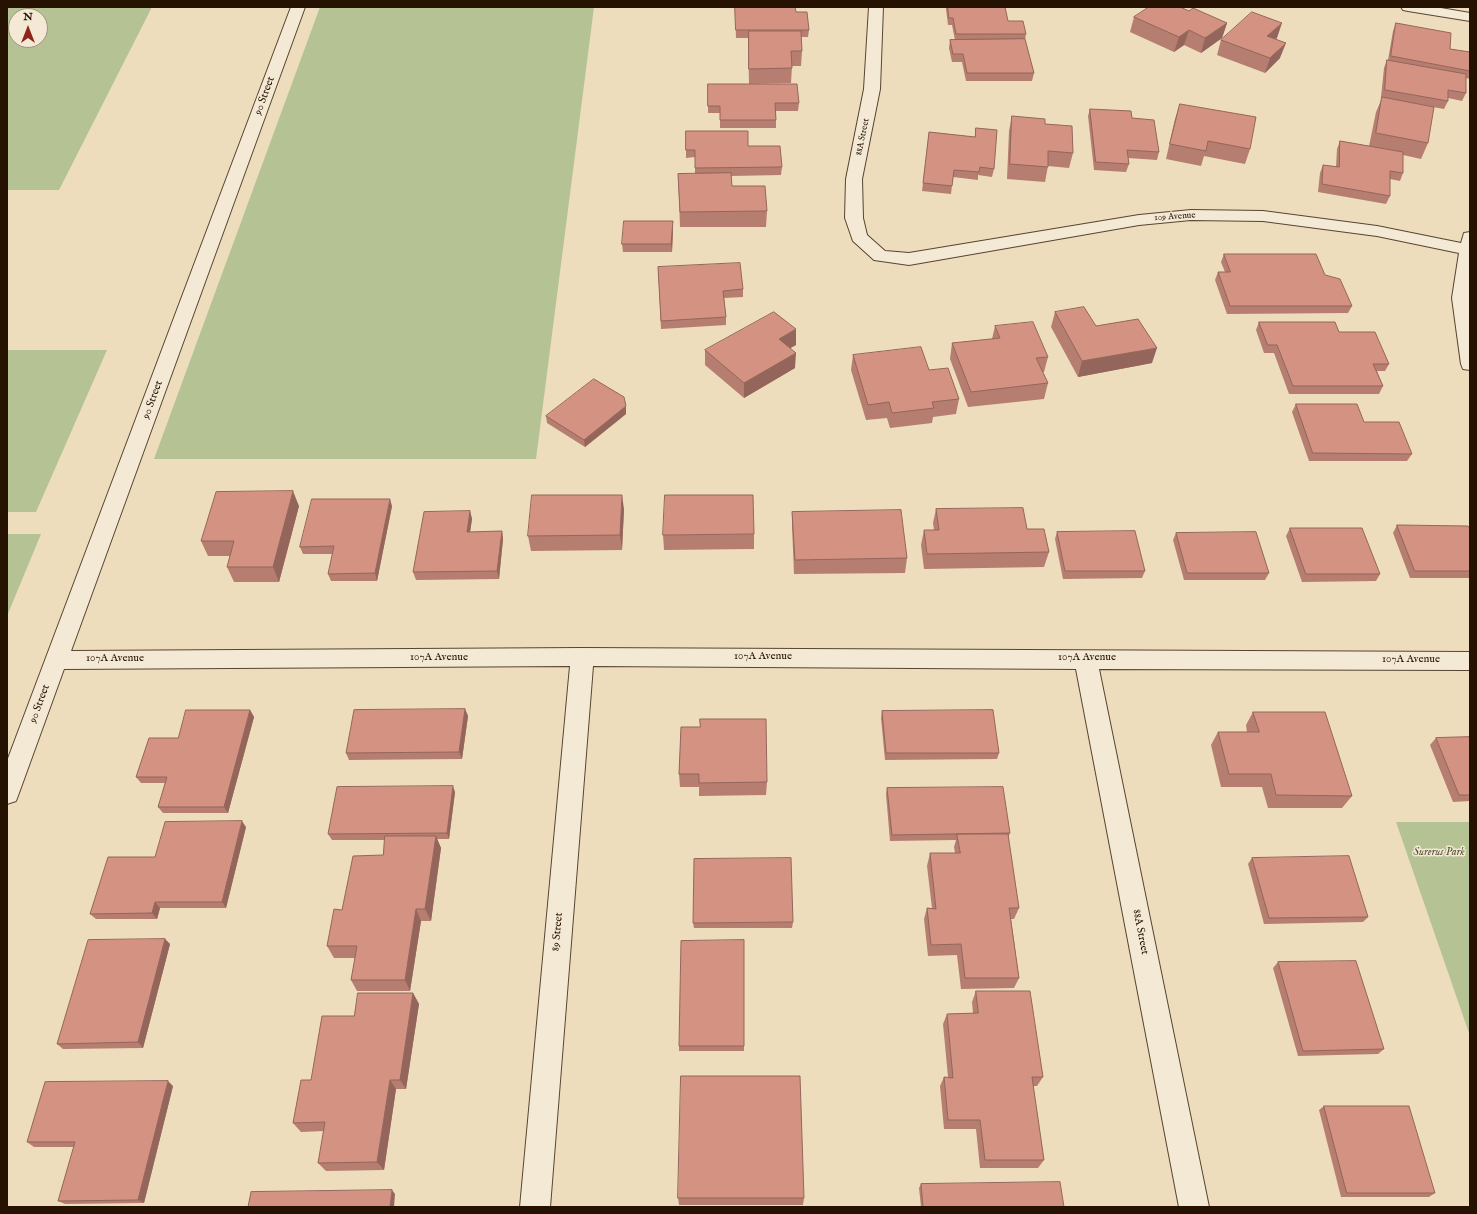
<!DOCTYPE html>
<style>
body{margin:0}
#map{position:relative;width:1477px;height:1214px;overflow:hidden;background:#edddbd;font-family:"IM FELL English",serif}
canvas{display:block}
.frame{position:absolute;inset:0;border:8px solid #251201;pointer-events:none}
.north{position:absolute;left:8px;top:8px;width:40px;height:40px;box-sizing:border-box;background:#f3e9d4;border:1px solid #a19380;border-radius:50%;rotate:0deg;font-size:11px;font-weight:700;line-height:16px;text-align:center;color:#251201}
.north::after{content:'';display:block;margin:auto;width:14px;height:18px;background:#8f2418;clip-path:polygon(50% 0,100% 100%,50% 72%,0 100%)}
</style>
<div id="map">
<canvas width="1477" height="1214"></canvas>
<div class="frame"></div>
<div class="north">N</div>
</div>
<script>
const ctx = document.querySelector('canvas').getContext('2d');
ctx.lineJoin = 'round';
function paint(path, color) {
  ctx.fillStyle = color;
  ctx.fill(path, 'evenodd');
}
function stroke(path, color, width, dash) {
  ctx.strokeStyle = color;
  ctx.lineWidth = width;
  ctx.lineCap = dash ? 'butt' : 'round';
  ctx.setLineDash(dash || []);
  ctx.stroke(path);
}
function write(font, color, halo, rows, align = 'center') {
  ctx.font = font + ' "IM FELL English",serif';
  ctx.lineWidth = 3;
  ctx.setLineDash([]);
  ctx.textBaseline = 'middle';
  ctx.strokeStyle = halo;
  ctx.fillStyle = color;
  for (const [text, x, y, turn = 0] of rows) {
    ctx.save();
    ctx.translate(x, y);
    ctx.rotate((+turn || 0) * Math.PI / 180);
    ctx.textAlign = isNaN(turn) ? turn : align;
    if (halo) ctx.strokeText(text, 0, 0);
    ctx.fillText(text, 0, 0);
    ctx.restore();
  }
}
paint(new Path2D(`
 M7,7H152L59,190H7ZM16,16H40V40H16Z
 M320,7H594L536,459H154Z
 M7,350H107L36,512H7Z
 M7,534H41L7,616Z
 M1396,822H1470V1036Z`), '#b4c294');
const minor = new Path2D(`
 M291,7H305L71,651L582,648L1470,652V670L1099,669L1209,1207H1179L1076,669L593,666L550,1207H520L570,666L64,669L19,793L16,801L7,804V761Z
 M869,7H883L880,89L862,179L863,218L867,235L885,251L909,253L1139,215L1191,210L1263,211L1377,226L1461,243L1464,233L1470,232V370L1463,369L1461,364L1452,298L1459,253L1377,236L1263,221L1191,220L1139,225L909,265L874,260L853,241L845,218L846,179L864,89Z
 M1401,7H1435L1470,13V21L1408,11L1403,10Z`);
stroke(minor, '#574530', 2);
paint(minor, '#f3e9d4');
paint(new Path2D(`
 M735,7L796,12L809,30L808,37H801L802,51L801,66H792L791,83L749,84L748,38H736Z
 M946,7H1005L1008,21L1026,34L1025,40L1034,73L1032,81H966L962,62H952L949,48L950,40H955L952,25H948L946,9Z
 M1189,11L1227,23L1222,38L1201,53L1184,45L1174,52L1130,32L1134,17Z
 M1396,23L1450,49L1470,52V79L1466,78V93L1462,101L1448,98V101L1444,109L1410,103L1428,143L1421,159L1403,155V173L1400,181L1390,179V196L1386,204L1318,192L1320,173L1323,165L1336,167L1337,149L1340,141L1369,146L1376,112L1382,98L1381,97L1384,68L1387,60H1388L1393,31Z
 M1277,38L1275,39L1280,58L1265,73L1217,55L1221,40Z
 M708,84L799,103L798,111H776V128H720V113H708Z
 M1180,104L1250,149L1245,164L1204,156L1201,166L1166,159L1175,119Z
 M1090,109L1132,118L1159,152L1157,160L1128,158L1129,164L1126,172L1094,170L1088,116Z
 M1012,116L1045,124L1073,153L1069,168L1048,166L1045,182L1007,179L1009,131Z
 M976,128L994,169L992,177L978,175V180L953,177L951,194L922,191L929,132L975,137Z
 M748,146L782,167L781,175L731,176L732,186L767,211L766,227H680L678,174H695V157L686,158V150Z
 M673,229L672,252H623L622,244Z
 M1224,254L1325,275L1352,306L1348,313L1227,314L1215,280L1218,272H1225L1221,262Z
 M658,267L743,289V297L724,298L726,317V325L661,329Z
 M1055,312L1096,326L1152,363L1078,377L1051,327Z
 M1259,322L1339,332L1389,364L1385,371H1377L1383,386L1379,394H1289L1274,353H1264L1256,330Z
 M995,326L1048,357L1044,372H1042L1048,383L1044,399L968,407L950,359L952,343L992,339Z
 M796,345L790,348L795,368L744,398L705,365V350Z
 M853,355L929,370L959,399L956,414L933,417L932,423L890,428L887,418L866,420L851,370Z
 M1296,404L1364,422L1412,454L1407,461H1309L1292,412Z
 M626,414L585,447L547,423L546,416Z
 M299,506L279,582H234L227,567L230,556H208L201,541Z
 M392,506L377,581H331L328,574L333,554H303L300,547Z
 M624,509L622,550L531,551L528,536Z
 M936,509L1027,529L1049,552L1044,567L924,569L921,545L924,530H934L933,523Z
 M470,511L472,519L470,532L502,531L503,539L499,579L416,580L413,572Z
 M792,512L907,558L905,573L794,574L792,526Z
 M1397,525L1470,529V578H1410L1393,533Z
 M1290,528L1380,574L1376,581L1302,582L1286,536Z
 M1057,532L1145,571L1142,578L1063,579L1055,539Z
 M1176,533L1269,573L1265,580H1184L1173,540Z
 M754,534V549L664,550L663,535Z
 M465,709L468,716L462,759L349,760L346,753Z
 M250,710L254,717L228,813H163L158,807L165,783H141L136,777L178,738Z
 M882,711L999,753L997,759L885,760L881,718Z
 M1253,712L1352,796L1342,808H1268L1262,787H1221L1211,745L1218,732H1247L1246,725Z
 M681,727L767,782L766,795L699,796V787H680L679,774Z
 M1470,737V801L1453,802L1430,745L1436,738Z
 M887,788L1010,833L1008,838L1019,908L1014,919H1011L1019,978L1014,988L961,989L957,955L928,956L924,919L927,908H932L927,866L930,853H955L954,847L956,840L890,841L886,794Z
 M455,792L449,839H437L441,848L431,921H421L410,991H357L351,980L355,958H334L327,946L342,910L383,855L385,840H332L328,834Z
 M246,827L226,908H160L157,919H96L90,914L155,857Z
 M1252,858L1368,917L1363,922L1264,924L1248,864Z
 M793,922L792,928H694L693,923Z
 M165,939L170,944L143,1048L63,1049L57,1044Z
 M744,940V1051H679V1046Z
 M1278,962L1384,1049L1378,1054L1298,1056L1273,968Z
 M976,991L1043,1077L1037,1086H1033L1044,1160L1038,1168H980L976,1129H944L940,1086L944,1077H948L943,1024L947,1014L973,1013L972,1002Z
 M413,993L419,1004L406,1089H396L384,1170L326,1171L318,1163L324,1131L301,1132L293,1123L311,1080L354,1016Z
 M173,1086L144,1203L65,1204L58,1201L74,1147H34L27,1142Z
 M1324,1106L1435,1193L1429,1197H1341L1319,1110Z
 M921,1184L1064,1207H921L919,1188Z
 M678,1198H804L803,1205H679Z`), '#b57e70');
paint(new Path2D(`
 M1227,23L1222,38L1201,53L1205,38Z
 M1282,23L1277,38L1262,52L1267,36Z
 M1189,30L1184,45L1174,52L1179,37Z
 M1286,43L1280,58L1265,73L1270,58Z
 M673,221V229L672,252L671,244Z
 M796,329V345L778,355L779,339Z
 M1157,348L1152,363L1078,377L1082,361Z
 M796,353L795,368L744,398V383Z
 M626,406V414L585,447L584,440Z
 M293,491L299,506L279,582L273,567Z
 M622,495L624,509L622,550L620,535Z
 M390,499L392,506L377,581L375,573Z
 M470,511L472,519L469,539L467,532Z
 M502,531L503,539L499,579L497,571Z
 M465,709L468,716L462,759L459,752Z
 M250,710L254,717L228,813L224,807Z
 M453,786L455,792L449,839L447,833Z
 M242,821L246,827L226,908L222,902Z
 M436,836L441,848L431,921L425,909Z
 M155,902L160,908L157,919L152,913Z
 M416,909L421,921L410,991L405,980Z
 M165,939L170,944L143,1048L138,1042Z
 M413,993L419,1004L406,1089L400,1080Z
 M390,1080L396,1089L384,1170L377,1162Z
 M168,1081L173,1086L144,1203L138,1200Z
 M392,1190L395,1194L394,1207H390Z`), '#94665b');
const building = new Path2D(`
 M735,7H795L796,12H807L809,30H736Z
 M948,7H1005L1008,21H1023L1026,34H956L953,18H949Z
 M1149,7H1180L1189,11L1193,8L1227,23L1205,38L1189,30L1179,37L1134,17Z
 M1252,12L1282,23L1267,36L1286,43L1270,58L1221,40Z
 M1396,23L1451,33L1450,49L1470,52V71L1391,56Z
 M749,31H801L802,51H791L792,68L749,69Z
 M1025,39L1034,73H967L963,54H953L950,40Z
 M1387,60L1466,74V93L1448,90V101L1385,90Z
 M708,84H797L799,103H775L776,120H720V106H708Z
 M1382,97L1434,107L1428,143L1376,133Z
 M1180,104L1256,117L1250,149L1208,141L1206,151L1170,144Z
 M1090,109L1131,111L1132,118L1154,120L1159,152L1127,150L1129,164L1096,162Z
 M1012,116L1045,119V124L1072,126L1073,153L1048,151V167L1010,164Z
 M976,128L997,130L994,169L980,167L979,172L954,170L952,186L923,183L929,132L975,137Z
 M686,131H748V146H780L782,167L695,168V150H686Z
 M1340,141L1403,152V173L1390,171V196L1322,184L1323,165L1339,167Z
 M731,173L732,186H765L767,211L680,212L678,174Z
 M624,221H673L671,244H622Z
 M1224,254H1316L1325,275L1340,279L1352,306H1230L1218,272H1230Z
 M740,263L743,289L723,291L726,317L661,321L658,267Z
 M1084,307L1096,326L1138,319L1157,348L1082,361L1055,312Z
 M774,312L796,329L779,339L796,353L744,383L705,350Z
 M1033,322L1048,357L1036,358L1048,383L971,392L952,343L1000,338L995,326Z
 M1259,322H1335L1339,332H1375L1389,364H1373L1383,386H1293L1277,345H1268Z
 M921,347L929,370L948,368L959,399L932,402L934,408L892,413L889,402L868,405L853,355Z
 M594,379L624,397L626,406L584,440L546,416Z
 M1296,404H1357L1364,422H1399L1412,454L1313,453Z
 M293,491L273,567H227L234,541H201L216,492Z
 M532,495H622L620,535L528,536Z
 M665,495H753L754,534L663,535Z
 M312,499H390L375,573L328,574L334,546L300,547Z
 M1023,508L1027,529H1044L1049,552L927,554L924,530H939L936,509Z
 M901,510L907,558L795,560L792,512Z
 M470,511L467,532L502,531L497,571L413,572L424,512Z
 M1397,525L1468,526L1470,529V571H1415Z
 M1290,528H1362L1380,574H1306Z
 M1135,531L1145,571H1065L1057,532Z
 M1256,532L1269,573H1187L1176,533Z
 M465,709L459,752L346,753L354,710Z
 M186,710H250L224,807H158L167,777H136L149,738H178Z
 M993,710L999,753H886L882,711Z
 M1253,712H1325L1352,796L1276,795L1271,774H1229L1218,732H1259Z
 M700,719H766L767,782L699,783V774H679L681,727H700Z
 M1470,737V795H1459L1436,738Z
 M453,786L447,833L328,834L337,787Z
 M1003,787L1010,833L892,835L887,788Z
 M242,821L222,902H155L152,913L90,914L108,857H155L165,822Z
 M957,834H1008L1019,908H1009L1019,978H965L961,944L931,945L927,908L936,909L930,853H960Z
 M385,836H436L425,909H416L405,980H351L357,946H327L334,909L342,910L353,856L383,855Z
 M1349,856L1368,917L1269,918L1252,858Z
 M791,858L793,922L693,923L694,859Z
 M165,939L138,1042L57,1044L88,940Z
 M744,940V1046H679L681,941Z
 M1356,961L1384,1049L1303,1051L1278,962Z
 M976,991H1030L1043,1077H1032L1044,1160H985L980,1120H948L944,1077L953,1078L947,1014L978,1013Z
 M358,993H413L400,1080H390L377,1162L318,1163L325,1122L293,1123L301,1080H311L322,1016H354Z
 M681,1076H800L804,1198H678Z
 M168,1081L138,1200L58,1201L75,1142H27L45,1082Z
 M1324,1106H1409L1435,1193H1347Z
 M1060,1182L1064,1207H923L921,1184Z
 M392,1190L390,1207H248L251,1192Z`);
paint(building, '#d39282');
stroke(building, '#94665b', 1);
write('9px', '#251201', '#f3e9d4', [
 ["88A Street",863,137,-78],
 ["109 Avenue",1175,217,-4]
]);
write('11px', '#251201', '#f3e9d4', [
 ["90 Street",265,96,-70],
 ["90 Street",153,400,-70],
 ["107A Avenue",763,657],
 ["107A Avenue",439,658],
 ["107A Avenue",1087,658],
 ["107A Avenue",115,659],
 ["107A Avenue",1411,660],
 ["90 Street",40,704,-70],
 ["89 Street",558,932,-85],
 ["88A Street",1140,932,79]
]);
write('italic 11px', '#575034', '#f3e9d4', [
 ["Surerus Park",1439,853]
]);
</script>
